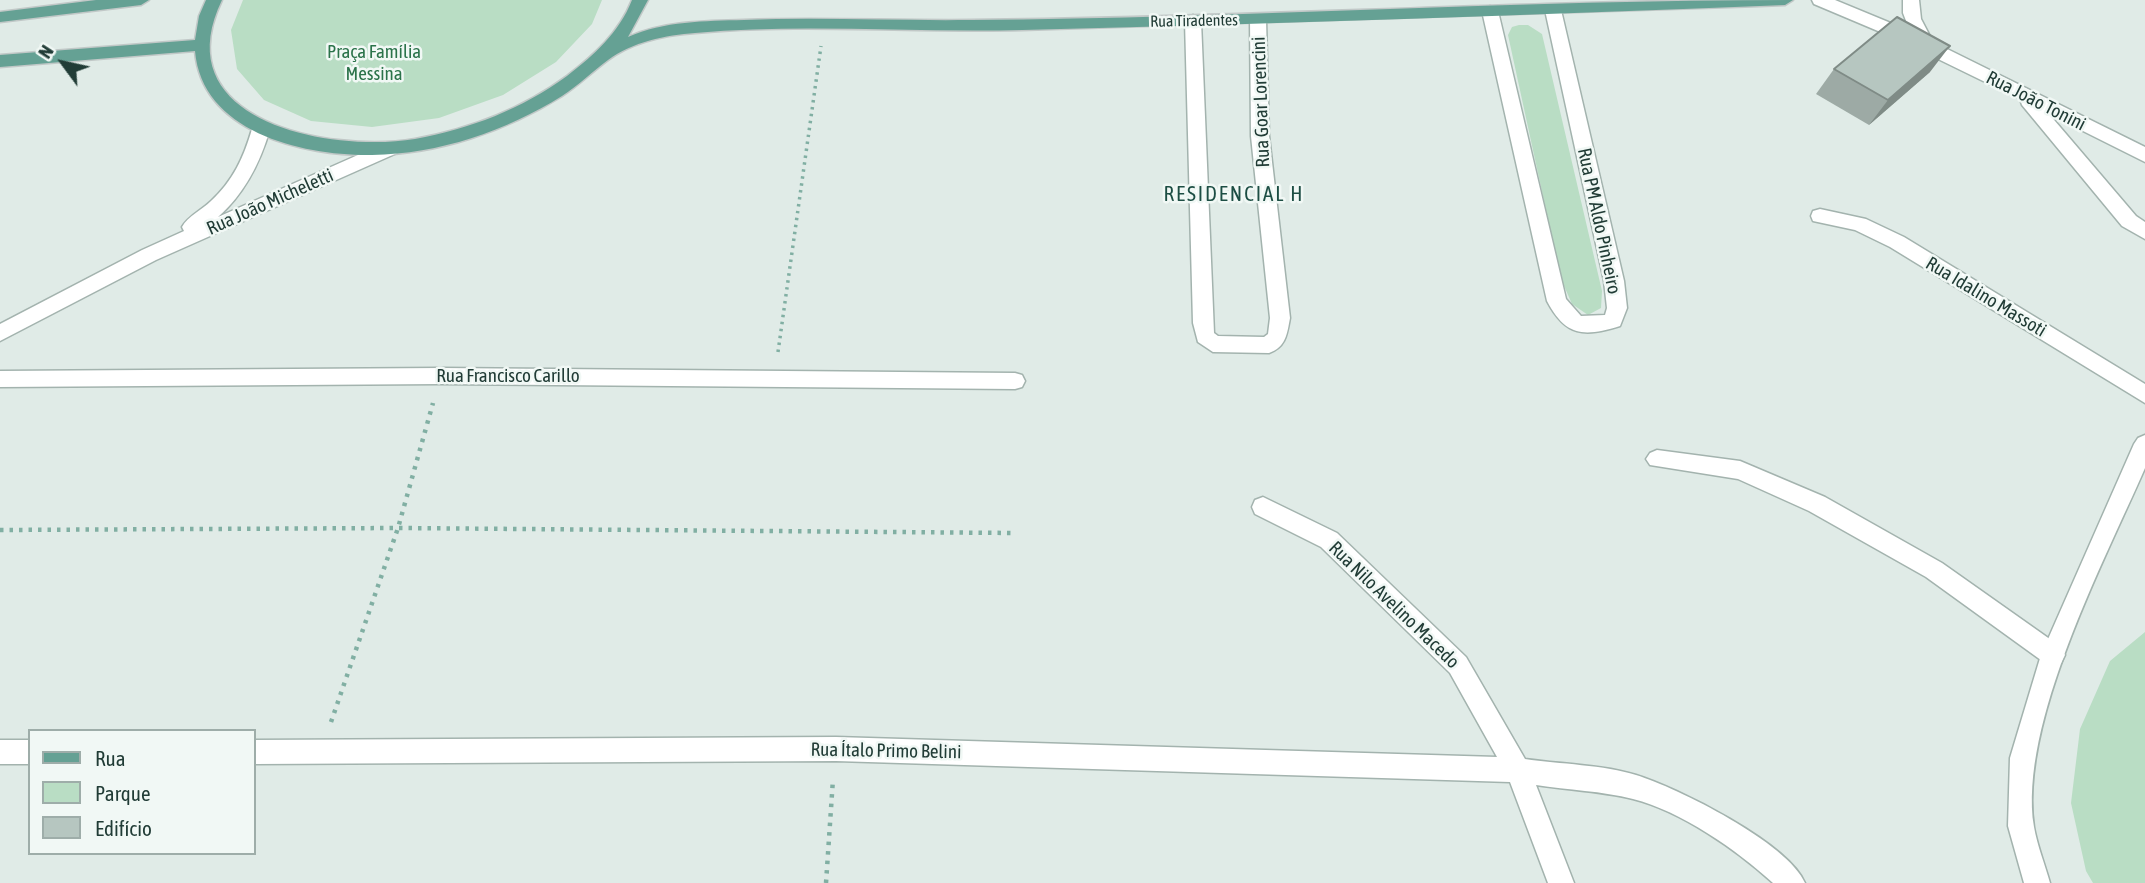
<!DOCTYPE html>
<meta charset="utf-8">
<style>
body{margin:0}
#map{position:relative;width:2145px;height:883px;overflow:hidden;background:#e0ebe7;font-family:"Asap Condensed",sans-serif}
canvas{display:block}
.legend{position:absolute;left:28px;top:729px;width:228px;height:126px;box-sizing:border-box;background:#f1f8f5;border:2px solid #9eada9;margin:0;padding:9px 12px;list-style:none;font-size:21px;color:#213c36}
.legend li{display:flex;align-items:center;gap:14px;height:35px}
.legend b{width:35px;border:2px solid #9eada9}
.north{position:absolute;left:28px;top:28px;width:70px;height:70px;-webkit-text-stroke:5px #f1f8f5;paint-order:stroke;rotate:303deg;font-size:19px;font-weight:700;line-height:28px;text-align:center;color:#213c36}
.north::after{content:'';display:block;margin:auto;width:24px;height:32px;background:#213c36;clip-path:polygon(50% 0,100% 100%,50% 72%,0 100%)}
</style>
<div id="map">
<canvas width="2145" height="883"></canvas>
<ul class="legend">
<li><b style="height:9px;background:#65a194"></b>Rua</li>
<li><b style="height:19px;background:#b9ddc4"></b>Parque</li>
<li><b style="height:19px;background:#b6c6c0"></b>Edifício</li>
</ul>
<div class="north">N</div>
</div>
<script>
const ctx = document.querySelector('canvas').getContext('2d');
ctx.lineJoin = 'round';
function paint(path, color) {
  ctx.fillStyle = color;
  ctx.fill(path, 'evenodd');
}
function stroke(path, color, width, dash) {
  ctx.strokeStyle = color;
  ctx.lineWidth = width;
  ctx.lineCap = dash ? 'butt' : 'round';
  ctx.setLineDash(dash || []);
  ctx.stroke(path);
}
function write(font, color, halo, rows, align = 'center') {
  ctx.font = font + ' "Asap Condensed",sans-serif';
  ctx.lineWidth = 5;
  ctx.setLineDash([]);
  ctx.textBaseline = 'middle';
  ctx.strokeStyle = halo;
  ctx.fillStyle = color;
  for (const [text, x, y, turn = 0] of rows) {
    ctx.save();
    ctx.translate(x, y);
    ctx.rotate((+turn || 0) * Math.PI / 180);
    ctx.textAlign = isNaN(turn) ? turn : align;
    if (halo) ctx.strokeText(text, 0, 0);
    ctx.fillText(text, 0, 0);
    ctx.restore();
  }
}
paint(new Path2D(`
 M243,0H602L592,24L556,62L503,95L439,118L372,127L311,121L264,100L237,69L231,30Z
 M1519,25H1528L1542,34L1602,291L1601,308L1588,315L1572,304L1561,279L1508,35L1512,27Z
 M2145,632V883H2093L2086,871L2071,803L2080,729L2110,661Z`), '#b9ddc4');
const minor = new Path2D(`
 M1553,5L1561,10L1624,281L1627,308L1620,326C1584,337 1566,337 1547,301L1482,11L1490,6L1498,11L1566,299L1581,316L1605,315L1607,308L1604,281L1545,10Z
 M1258,14L1266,19L1269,136L1290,318C1287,334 1286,347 1269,353L1213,352L1198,342L1193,323L1185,21L1193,15L1201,21L1214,333L1218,336L1264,337L1268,334L1270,318L1251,136L1250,19Z
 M1820,209L1866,219L1904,237L2145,384V403L1890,247L1855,230L1813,221L1811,216L1813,211Z
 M440,368L1015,373L1022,375L1025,381L1022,387L1015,389L440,384L0,387V371Z
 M1657,450L1740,461L1825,497L1942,563L2061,647L2065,655L2061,663L2053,666L2045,663L1926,577L1809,511L1738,479L1650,465L1646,459L1650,453Z
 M1263,497L1337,533L1466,657L1525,759C1559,764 1605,765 1636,775C1678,788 1788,843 1805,883H1773C1737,850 1681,811 1633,799C1602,791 1568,790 1536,785L1574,883H1548L1510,782L836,761L254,764V740L836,737L1497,757L1450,673L1321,547L1255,514L1252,507L1255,500Z
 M0,740H30V764H0Z`);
const tertiary = new Path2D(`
 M1812,0H1835L1910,31L1903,13V0H1919L1921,19L1933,42L2145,147V162L2049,114L2136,216L2145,222V239L2122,226L2022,105L2020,99L1897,39L1814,4Z
 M261,123L267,125L270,129C260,163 245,193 218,217L385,143H397L400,148L397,153L156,260L0,341V324L142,250L184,231L182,227C188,216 202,210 211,201C233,181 244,157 252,129L255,125Z
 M2145,435V468C2104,562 2018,725 2034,827C2037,845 2045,865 2050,883H2024L2008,826L2010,758L2041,655L2134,444L2138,438Z`);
const primary = new Path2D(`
 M96,0H149L141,5L0,22V12Z
 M206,0H222C163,122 331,153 415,139C470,129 522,109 567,76C594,55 619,33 632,0H648L628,37C664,21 705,21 744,20C820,17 896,21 972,20C1246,18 1519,0 1793,0L1785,5C1531,15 1277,24 1022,30C914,33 803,23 695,33C666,35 632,42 608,60C593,71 579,85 562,96C506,131 439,154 372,155C304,156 202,133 195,51L0,67V55L195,40L199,16Z`);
stroke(minor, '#a3b3ae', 3);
stroke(tertiary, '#a3b3ae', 3);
stroke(primary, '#c1c8c7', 3);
stroke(new Path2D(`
 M778,352L821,46`), '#81afa3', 3.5, [2.5, 4.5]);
stroke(new Path2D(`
 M0,530L398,528L1014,533
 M331,722L398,528L433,403
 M826,883L833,779`), '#81afa3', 4.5, [3.5, 6]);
paint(minor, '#fff');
paint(tertiary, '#fff');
paint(primary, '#65a194');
paint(new Path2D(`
 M1834,69L1930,72L1869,125L1816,94Z`), '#9daaa5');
paint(new Path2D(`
 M1950,46L1930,72L1869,125L1888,100Z`), '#7f8b86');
const building = new Path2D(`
 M1897,17L1950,46L1888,100L1834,69Z`);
paint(building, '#b6c6c0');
stroke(building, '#7f8b86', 2);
write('16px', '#213c36', '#f1f8f5', [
 ["Rua Tiradentes",1194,21,-1]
]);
write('19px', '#2b734a', '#f1f8f5', [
 ["Praça Família",374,52],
 ["Messina",374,74]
]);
write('19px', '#213c36', '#f1f8f5', [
 ["Rua João Tonini",2036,101,27],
 ["Rua Goar Lorencini",1261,102,-92],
 ["Rua João Micheletti",270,202,-24],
 ["Rua PM Aldo Pinheiro",1599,221,78],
 ["Rua Idalino Massoti",1986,297,31],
 ["Rua Francisco Carillo",508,376],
 ["Rua Nilo Avelino Macedo",1394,605,44],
 ["Rua Ítalo Primo Belini",886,751,1]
]);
ctx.letterSpacing = '2px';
write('21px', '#1d4e44', '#f1f8f5', [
 ["RESIDENCIAL H",1234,194]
]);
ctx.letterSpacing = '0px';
</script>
